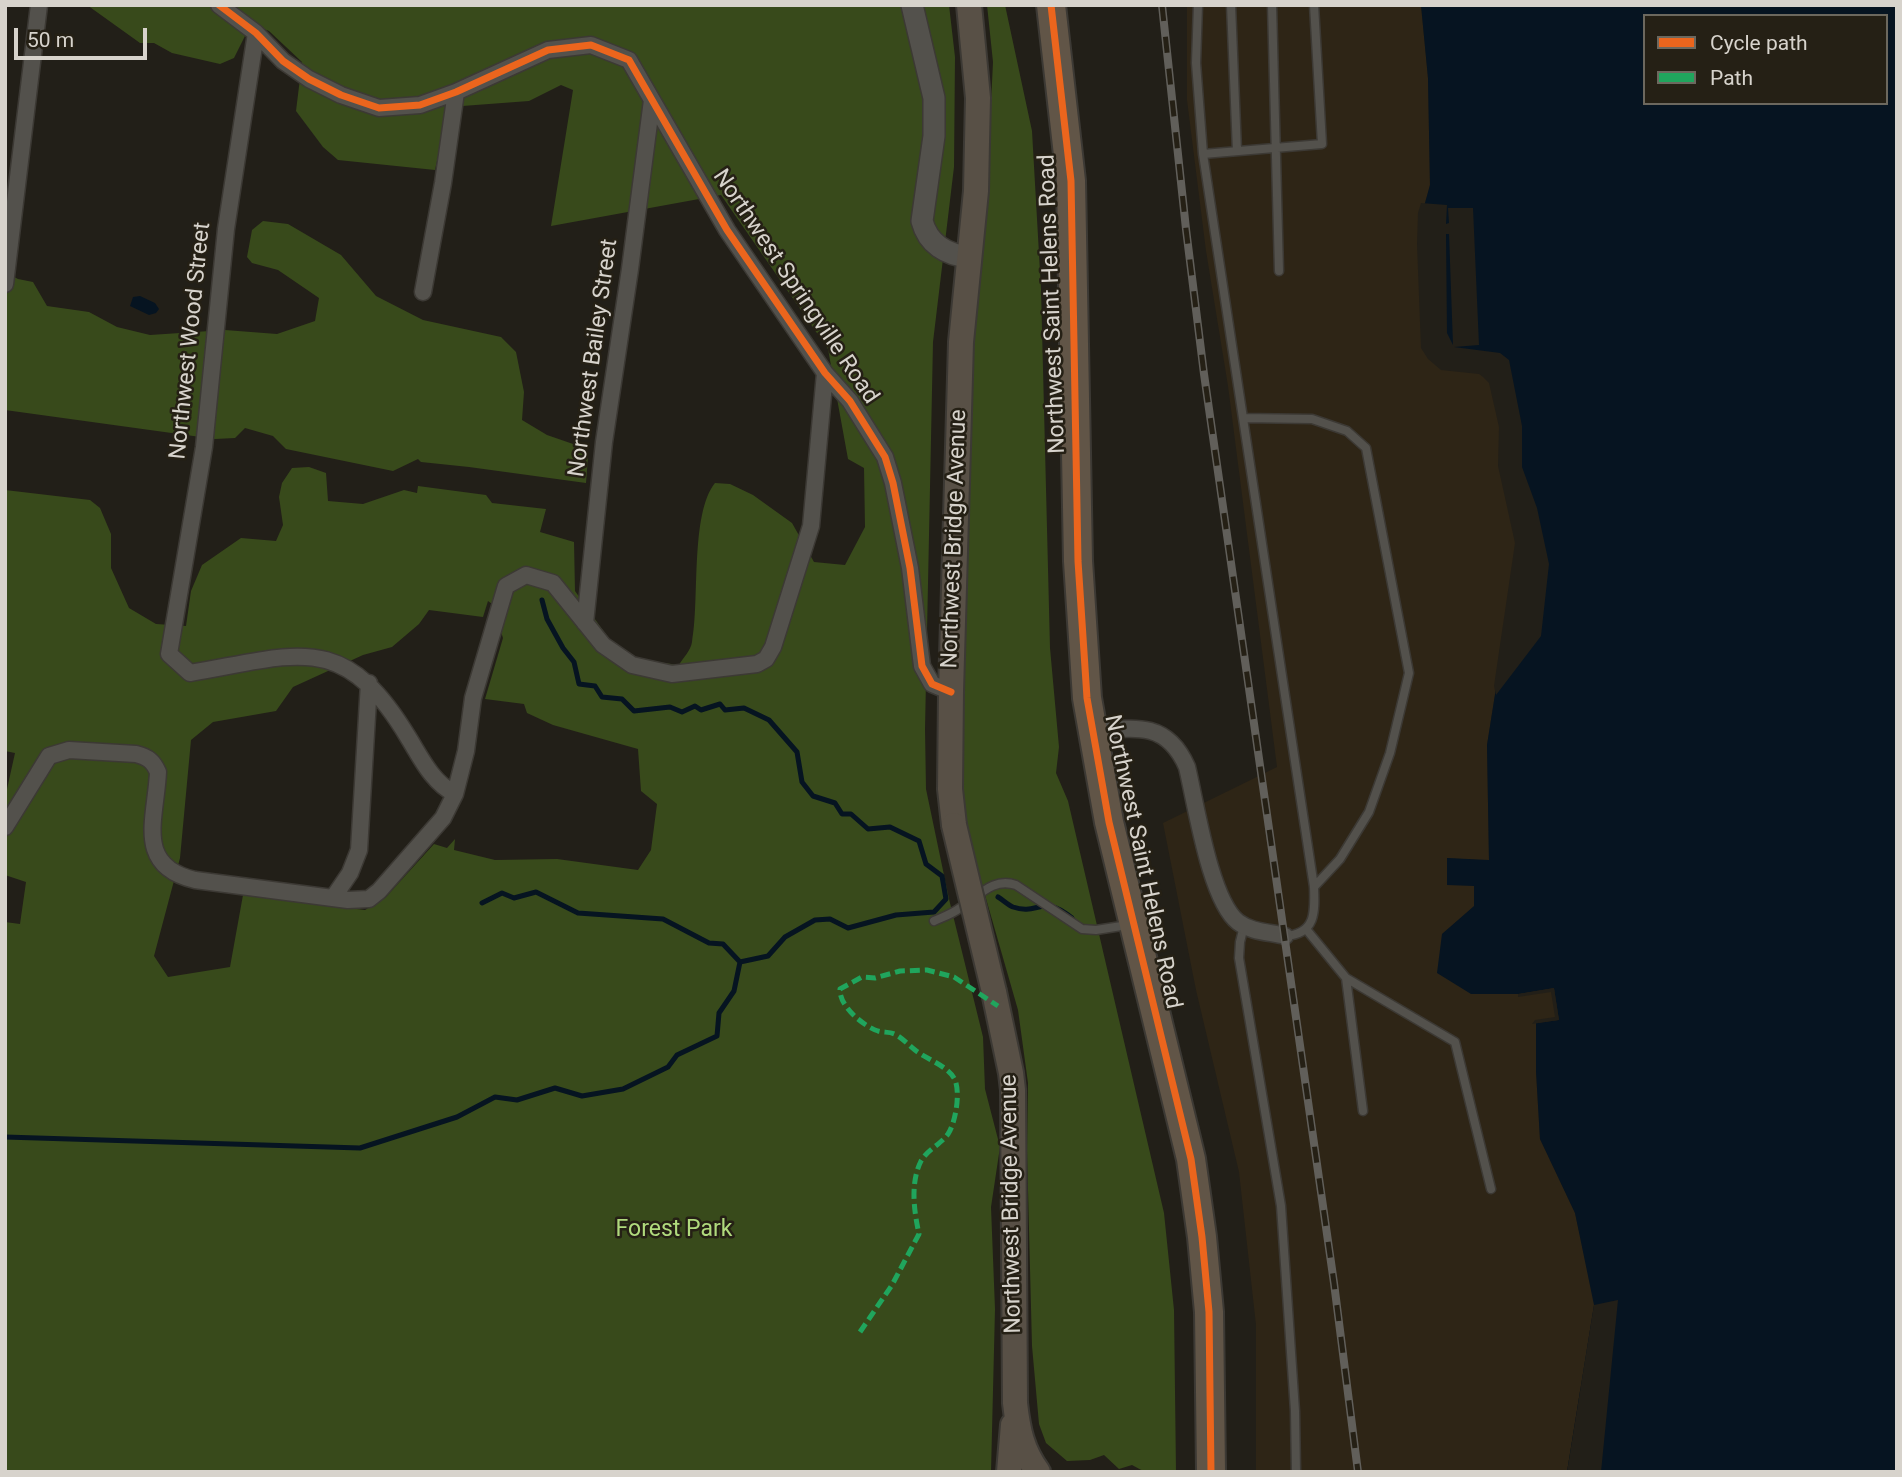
<!DOCTYPE html>
<style>
body{margin:0}
#map{position:relative;width:1902px;height:1477px;overflow:hidden;background:#221f18;font-family:Roboto,sans-serif}
canvas{display:block}
.frame{position:absolute;inset:0;border:7px solid #d7d3cc;pointer-events:none}
.legend{position:absolute;left:1643px;top:14px;width:245px;height:91px;box-sizing:border-box;background:#252015;border:2px solid #6c685e;margin:0;padding:9px 12px;list-style:none;font-size:21px;color:#d7d3cc}
.legend li{display:flex;align-items:center;gap:14px;height:35px}
.legend b{width:35px;border:2px solid #6c685e}
.scale{position:absolute;left:14px;top:28px;width:133px;height:32px;box-sizing:border-box;border:4px solid #d7d3cc;border-top:0;padding-left:9px;font-size:21px;line-height:24px;white-space:nowrap;color:#d7d3cc;-webkit-text-stroke:5px #252015;paint-order:stroke}
</style>
<div id="map">
<canvas width="1902" height="1477"></canvas>
<div class="frame"></div>
<ul class="legend">
<li><b style="height:9px;background:#eb651d"></b>Cycle path</li>
<li><b style="height:9px;background:#20a55d"></b>Path</li>
</ul>
<div class="scale">50 m</div>
</div>
<script>
const ctx = document.querySelector('canvas').getContext('2d');
ctx.lineJoin = 'round';
function paint(path, color) {
  ctx.fillStyle = color;
  ctx.fill(path, 'evenodd');
}
function stroke(path, color, width, dash) {
  ctx.strokeStyle = color;
  ctx.lineWidth = width;
  ctx.lineCap = dash ? 'butt' : 'round';
  ctx.setLineDash(dash || []);
  ctx.stroke(path);
}
function write(font, color, halo, rows, align = 'center') {
  ctx.font = font + ' Roboto,sans-serif';
  ctx.lineWidth = 5;
  ctx.setLineDash([]);
  ctx.textBaseline = 'middle';
  ctx.strokeStyle = halo;
  ctx.fillStyle = color;
  for (const [text, x, y, turn = 0] of rows) {
    ctx.save();
    ctx.translate(x, y);
    ctx.rotate((+turn || 0) * Math.PI / 180);
    ctx.textAlign = isNaN(turn) ? turn : align;
    if (halo) ctx.strokeText(text, 0, 0);
    ctx.fillText(text, 0, 0);
    ctx.restore();
  }
}
paint(new Path2D(`
 M1187,5H1421L1428,78L1430,185L1422,214L1485,374L1492,382L1519,543L1487,745L1489,861L1447,858L1474,886V907L1442,934L1518,994L1554,988L1559,1020L1536,1024V1071L1540,1139L1575,1213L1589,1275L1631,1267L1580,1391L1567,1472H1256V1325L1239,1172L1196,990L1163,823L1277,767L1228,386L1206,251L1187,100Z`), '#2e2516');
paint(new Path2D(`
 M87,5H949L955,57L954,167L933,342L925,729L926,789L949,899L983,1037L985,1089L1000,1147L991,1207L995,1309L991,1472H5V922L20,924L26,882L5,875V798L15,753L5,751V490L90,500L100,508L111,534V568L129,608L156,624L186,626L191,591L202,565L241,538L276,541L283,525L279,497L282,483L292,468L309,467L326,473L328,501L363,504L404,490L417,493L418,486L486,495L492,503L546,509L540,532L574,542L575,591L612,643L636,659L679,665C683,658 691,650 692,642C700,601 690,514 715,483L730,484L753,495L792,523L814,562L845,565L865,527L864,468L848,459L828,349L721,195L551,226L573,90L561,85L529,101L449,107L435,170L338,160L323,147L296,111L302,62L269,31L251,24L234,58L220,64L172,53L154,43H140ZM488,601L492,604L503,638L485,699L524,704L527,713L553,725L638,749L641,791L657,804L651,850L638,870L557,859L495,860L454,850L455,839L447,848L434,844L385,898L365,910L243,895L230,967L168,977L154,956L180,858L191,740L213,722L276,711L293,687L363,655L392,647L419,624L429,610L483,617Z
 M987,5H1005L1032,131L1041,289L1050,648L1059,747L1056,773L1068,801L1164,1213L1174,1310L1176,1472H1145L1132,1465L1119,1469L1104,1455L1090,1460L1067,1461L1046,1443L1039,1424L1032,1346L1027,1151L1028,1083L1018,1010L966,829L961,773L968,344L989,145L993,62Z
 M263,221L288,224L341,255L376,296L423,320L501,337L516,352L524,392L522,420L547,435L576,445L588,457L586,483L469,467L421,462L418,459L393,471L286,449L273,436L245,428L235,438L215,439L5,410V272L18,279L33,282L47,306L89,312L117,327L150,335L225,330L277,334L315,321L319,298L278,270L252,263L247,257L252,230Z`), '#384a1b');
paint(new Path2D(`
 M1421,5H1897V1472H1567L1594,1305L1575,1213L1540,1139L1536,1071V1023L1559,1020L1554,988L1518,994H1471L1437,973L1442,934L1474,906V886L1447,885V858L1489,860L1487,745L1519,543L1492,382L1485,374L1438,367L1422,214L1430,185L1428,78ZM1645,16H1886V103H1645Z
 M140,296L155,303L159,309L156,313L149,315L130,306L133,297Z`), '#061421');
paint(new Path2D(`
 M1421,203L1447,205L1446,224L1449,223L1448,208H1473L1479,345L1454,347L1500,353L1509,360L1522,426V467L1537,508L1549,564L1541,636L1496,695L1494,686L1515,543L1498,466L1499,427L1489,383L1483,377L1479,374L1441,370L1428,359L1421,348L1417,244L1418,213ZM1446,234H1449L1453,345L1447,333Z
 M1554,988L1559,1020L1532,1024L1535,1020L1555,1017L1551,992L1518,997V994Z
 M1618,1300L1601,1472H1567L1594,1305Z`), '#221f18');
stroke(new Path2D(`
 M542,600L547,619L563,648L574,662L579,684L595,686L602,697L622,699L634,711L670,707L682,712L695,706L701,710L720,704L725,710L744,708L769,720L797,752L802,782L813,796L835,803L842,814H851L868,829L890,827L919,841L926,864L942,876L946,899L934,912L896,915L848,928L830,919L815,920L785,937L768,956L740,962
 M998,897C1003,900 1008,905 1013,907C1039,916 1042,893 1072,918
 M482,903L502,893L514,898L536,892L578,913L663,919L709,943L723,944L740,962
 M5,1137L360,1148L457,1117L495,1097L517,1100L555,1088L582,1096L623,1089L668,1067L677,1055L717,1036L719,1013L734,991L740,962`), '#061421', 5);
const lane = new Path2D(`
 M1198,5L1196,63L1203,154L1314,887C1315,912 1316,934 1285,936
 M1231,5L1237,151
 M1272,5L1279,271
 M1203,154L1322,144L1314,5
 M1243,418L1312,419L1347,431L1366,448L1409,673L1390,753L1369,812L1340,859L1314,887
 M934,921C943,917 952,914 960,908C979,896 993,877 1016,885L1082,929L1096,930L1128,925
 M1244,926L1240,942L1239,958L1281,1206L1295,1411L1296,1472
 M1306,929L1346,978L1363,1111
 M1346,978L1455,1042L1491,1189`);
const street = new Path2D(`
 M219,5L256,33L283,61L309,79L341,95L379,108L420,105L456,92L548,50L591,45L629,60L727,230L825,373L850,401L885,457L893,483L910,568L922,666L932,684L951,692
 M256,33L226,229L204,447L169,654L190,673C297,655 343,629 408,737C421,758 432,782 455,794
 M5,284L39,5
 M423,292L443,183L456,92
 M585,623L604,442L630,269L652,100
 M1092,732C1135,727 1167,721 1187,767C1196,804 1210,900 1238,922C1251,932 1269,932 1285,936
 M5,827L49,756L69,750L136,754C148,757 153,761 158,772C156,818 134,866 195,880L348,900L369,899L379,891L443,818L455,794L466,751L473,698L506,586L526,575L553,583L603,645L632,665L672,674L757,664L766,659L773,647L811,526L825,373
 M333,898L350,873L359,850L369,683`);
const secondary = new Path2D(`
 M912,5L934,98V136L922,221C928,244 946,255 970,257`);
const primary = new Path2D(`
 M954,825L950,789L951,692L961,342L976,191L977,142L978,98L969,5
 M994,992L1011,1073L1013,1090L1015,1403C1018,1430 1022,1450 1038,1472
 M1009,1472L1013,1425`);
const highway = new Path2D(`
 M1051,5L1071,181L1078,561L1087,698L1109,822L1191,1159L1202,1237L1209,1312L1211,1472`);
stroke(lane, '#3c3934', 11);
stroke(street, '#3c3934', 19);
stroke(secondary, '#3c3934', 24);
stroke(primary, '#3c3934', 28);
stroke(highway, '#3c3934', 32);
stroke(lane, '#53514c', 8);
stroke(street, '#53514c', 16);
stroke(secondary, '#53514c', 21);
stroke(primary, '#585046', 24);
stroke(highway, '#615547', 28);
const rail = new Path2D(`
 M1162,5L1186,229L1204,374L1334,1283L1358,1472`);
stroke(rail, '#615f5a', 8);
stroke(rail, '#252015', 5, [16]);
const primaryBridge = new Path2D(`
 M954,825L994,992`);
stroke(primaryBridge, '#3c3934', 28, []);
stroke(primaryBridge, '#585046', 24);
stroke(new Path2D(`
 M860,1332L892,1285L919,1234C914,1211 910,1183 921,1161C927,1150 941,1144 948,1134C956,1122 961,1090 954,1078C946,1065 926,1059 915,1050C909,1045 904,1040 898,1036C891,1031 885,1033 878,1031C863,1026 839,1006 840,989L862,977L875,978L900,971L927,970L954,977L998,1006`), '#20a55d', 5, [10, 5]);
stroke(new Path2D(`
 M219,5L256,33L283,61L309,79L341,95L379,108L420,105L456,92L548,50L591,45L629,60L727,230L825,373L850,401L885,457L893,483L910,568L922,666L932,684L951,692
 M1051,5L1071,181L1078,561L1087,698L1109,822L1191,1159L1202,1237L1209,1312L1211,1472`), '#eb651d', 7);
write('23px', '#d7d3cc', '#252015', [
 ["Northwest Springville Road",795,287,56],
 ["Northwest Saint Helens Road",1053,304,-92],
 ["Northwest Wood Street",191,341,-84],
 ["Northwest Bailey Street",594,358,-82],
 ["Northwest Bridge Avenue",955,539,-88],
 ["Northwest Saint Helens Road",1142,862,78],
 ["Northwest Bridge Avenue",1012,1204,-91]
]);
write('23px', '#b0da7d', '#252015', [
 ["Forest Park",674,1230]
]);
</script>
